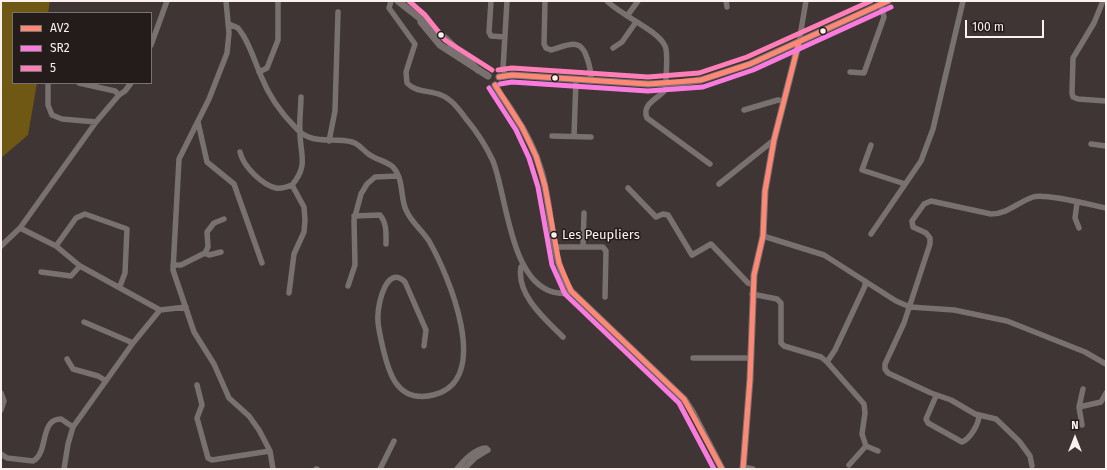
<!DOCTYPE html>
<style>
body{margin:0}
#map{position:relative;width:1107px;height:470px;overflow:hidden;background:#3f3534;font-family:"Fira Sans",sans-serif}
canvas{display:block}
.frame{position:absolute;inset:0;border:2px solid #fdf1f0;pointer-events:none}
.legend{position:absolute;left:12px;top:12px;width:140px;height:72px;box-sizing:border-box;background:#241b1b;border:1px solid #7b7170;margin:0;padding:5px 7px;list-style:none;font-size:12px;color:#fdf1f0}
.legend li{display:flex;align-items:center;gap:8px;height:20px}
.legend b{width:20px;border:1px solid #7b7170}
.north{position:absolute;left:1055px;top:418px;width:40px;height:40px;-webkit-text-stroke:3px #241b1b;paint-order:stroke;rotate:0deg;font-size:11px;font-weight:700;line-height:16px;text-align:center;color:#fdf1f0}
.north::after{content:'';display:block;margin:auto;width:14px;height:18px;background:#fdf1f0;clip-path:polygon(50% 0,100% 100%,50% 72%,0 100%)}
.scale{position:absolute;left:965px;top:20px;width:79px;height:18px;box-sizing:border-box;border:2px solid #fdf1f0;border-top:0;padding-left:5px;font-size:12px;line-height:14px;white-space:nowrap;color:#fdf1f0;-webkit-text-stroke:3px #241b1b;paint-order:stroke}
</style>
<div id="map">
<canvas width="1107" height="470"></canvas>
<div class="frame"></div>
<ul class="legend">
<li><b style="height:5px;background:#fc8875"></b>AV2</li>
<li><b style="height:5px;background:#fa7bde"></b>SR2</li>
<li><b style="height:5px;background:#fe7eb7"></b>5</li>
</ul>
<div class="north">N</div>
<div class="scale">100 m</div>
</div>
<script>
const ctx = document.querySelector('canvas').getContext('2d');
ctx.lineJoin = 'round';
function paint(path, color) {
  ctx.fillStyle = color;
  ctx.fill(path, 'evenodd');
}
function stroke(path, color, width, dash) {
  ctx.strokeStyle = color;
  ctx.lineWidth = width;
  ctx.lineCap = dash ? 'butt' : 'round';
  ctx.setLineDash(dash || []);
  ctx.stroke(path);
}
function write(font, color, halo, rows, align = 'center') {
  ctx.font = font + ' "Fira Sans",sans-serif';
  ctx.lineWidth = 3;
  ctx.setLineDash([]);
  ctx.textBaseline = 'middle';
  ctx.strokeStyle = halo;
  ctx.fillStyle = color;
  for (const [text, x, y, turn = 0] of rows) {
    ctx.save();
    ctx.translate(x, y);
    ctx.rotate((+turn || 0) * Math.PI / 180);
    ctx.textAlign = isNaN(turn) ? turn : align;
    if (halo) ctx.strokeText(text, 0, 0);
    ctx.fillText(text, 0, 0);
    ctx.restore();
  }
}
paint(new Path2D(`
 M1,1H50L48,13H13V83H37L28,135L1,158Z`), '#6f5813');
stroke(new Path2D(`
 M226,1L229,33L227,53L209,99L179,159L173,270L194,332L214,364L229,398L249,416L259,430L270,451L273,469
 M391,1L389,8L415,44L406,72L407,83C416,93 430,90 441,95C452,99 460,111 467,120C477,132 486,146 493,161C507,197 510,280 553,292C559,293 565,295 571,291
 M491,1L489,32L491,36L505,37
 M545,1L544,44L546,48L551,50C568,45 581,37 587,58C590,66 591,73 591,81
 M607,1C620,15 658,30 665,46C669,54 665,78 666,89C659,99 641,103 647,118L710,164
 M726,1L727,7
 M1103,1L1094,23L1073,58L1072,93L1073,97L1078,99L1106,101
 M627,16L638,1
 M229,24L238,28L243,35C251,48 255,62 261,76C269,96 280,112 295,127C311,146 331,137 352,142C360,144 363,151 370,155C377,160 386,161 393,167C404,179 400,197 406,210C411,222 422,230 429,241C448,274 494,381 433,395C396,404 388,371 382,344C380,334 377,324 378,315C378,303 387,264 405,282L426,330L424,346
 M799,42L806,1
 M151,45L167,1
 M613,48L622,42L636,22
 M259,72L267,68L278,40V1
 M850,72L864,73L884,17L881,5
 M505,75L503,69L507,1
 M48,83V105L52,115L62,119L96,122
 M79,83L115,91L119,95
 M744,110L778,100L783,101
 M198,122L207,162L234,184L262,263
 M552,136L591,137
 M574,136L576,80
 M329,141L335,111L338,12
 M1091,144L1106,146
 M871,145L862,170L905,184
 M240,152C243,166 262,185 276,188C281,189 287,187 292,185
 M719,184L774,140
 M628,188L656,217L663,214L668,215L692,255L711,244L748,283L753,285
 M1077,203L1075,218L1079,228
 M354,216L380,215C387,223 386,234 386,244
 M20,228L56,246L80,266L160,310L186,307
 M871,234L921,161L933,129L963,1
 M763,236L824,255L896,301L910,307L954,310L1007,321L1085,352L1106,364
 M1,246L20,228L96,122L119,95L125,91L131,83
 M56,246L76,218L85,214L127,229L125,273L120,286
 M555,247H603L606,251L605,297
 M583,247L584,213
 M205,253L209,255L221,252
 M173,265H181L205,253L208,247L207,232L214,223L224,219
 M523,265L521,267C516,295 546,320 563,337
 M41,272L71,276L80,266
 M348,286L355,265L354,220L361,194L367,184L375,177L398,176
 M289,293L294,254L304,232L305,220L304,207L292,185C309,165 300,155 300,132C299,120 301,108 301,97
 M752,294L777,299L781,303V343L784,346L821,357L827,362L864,404L865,413L862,434L866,446L849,465
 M84,322L133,343
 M693,358H750
 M67,359L73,369L98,376L106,381
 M827,362L835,350L865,286V281
 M197,385L202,405L197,418L208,458L212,460L270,451
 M1083,389L1079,407L1101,402L1106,393
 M1,393L4,401L1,410
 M936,396L926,419L928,423L962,442C970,439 979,424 979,415
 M1079,407L1082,425
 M866,446L878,451
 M1,454L7,458L33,461C49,453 39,419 61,419L73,427
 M1032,466L1030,456L1019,441L996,419L975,414L951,400L931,393L888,373L885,369V364L904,323L930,244V238L926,233L913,227L912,221L924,204L931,201L991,214C1008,214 1018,202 1033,197C1045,193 1091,205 1106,208
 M743,467L753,469
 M64,469L68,444L73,427L133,343L160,310
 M316,469H317
 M380,469L394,441
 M457,469C464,460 474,449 486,448L488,450
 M464,469L475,458L488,450`), '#797070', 5.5);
stroke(new Path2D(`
 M398,1L445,38L478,70
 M421,22L440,45L488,76
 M499,77L512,75L648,84L678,83L701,80L750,64L888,1
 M495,85C500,95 507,103 513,113C525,131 535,150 541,171C553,210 549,256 571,291L684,399L693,413L722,469
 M743,469L750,379L754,275L763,236L765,191L774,140L799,42`), '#797070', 7);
stroke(new Path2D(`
 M499,77L512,75L648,84L701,80L750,64L888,1
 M495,85L522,127L536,156L545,186L559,263L571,291L684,399L722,469
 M743,469L750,379L754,275L763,236L765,191L774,140L799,42`), '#fc8875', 5);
stroke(new Path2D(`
 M500,84L512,82L648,91L703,87L753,70L891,7
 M489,88L516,130L529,158L538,187L552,265L565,294L679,403L714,469`), '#fa7bde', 5);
stroke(new Path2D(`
 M409,1L425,15L445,40L492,70
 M498,70L512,68L648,77L699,73L747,57L871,1`), '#fe7eb7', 5);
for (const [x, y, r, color] of [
 [823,31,3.5,"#fdf1f0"],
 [441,35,3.5,"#fdf1f0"],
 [555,78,3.5,"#fdf1f0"],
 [554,235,3.5,"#fdf1f0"]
]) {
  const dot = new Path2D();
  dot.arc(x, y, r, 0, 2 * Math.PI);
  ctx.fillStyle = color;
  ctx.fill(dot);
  stroke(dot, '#241b1b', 1.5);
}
write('13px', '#fdf1f0', '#241b1b', [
 ["Les Peupliers",562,235]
], 'left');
</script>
